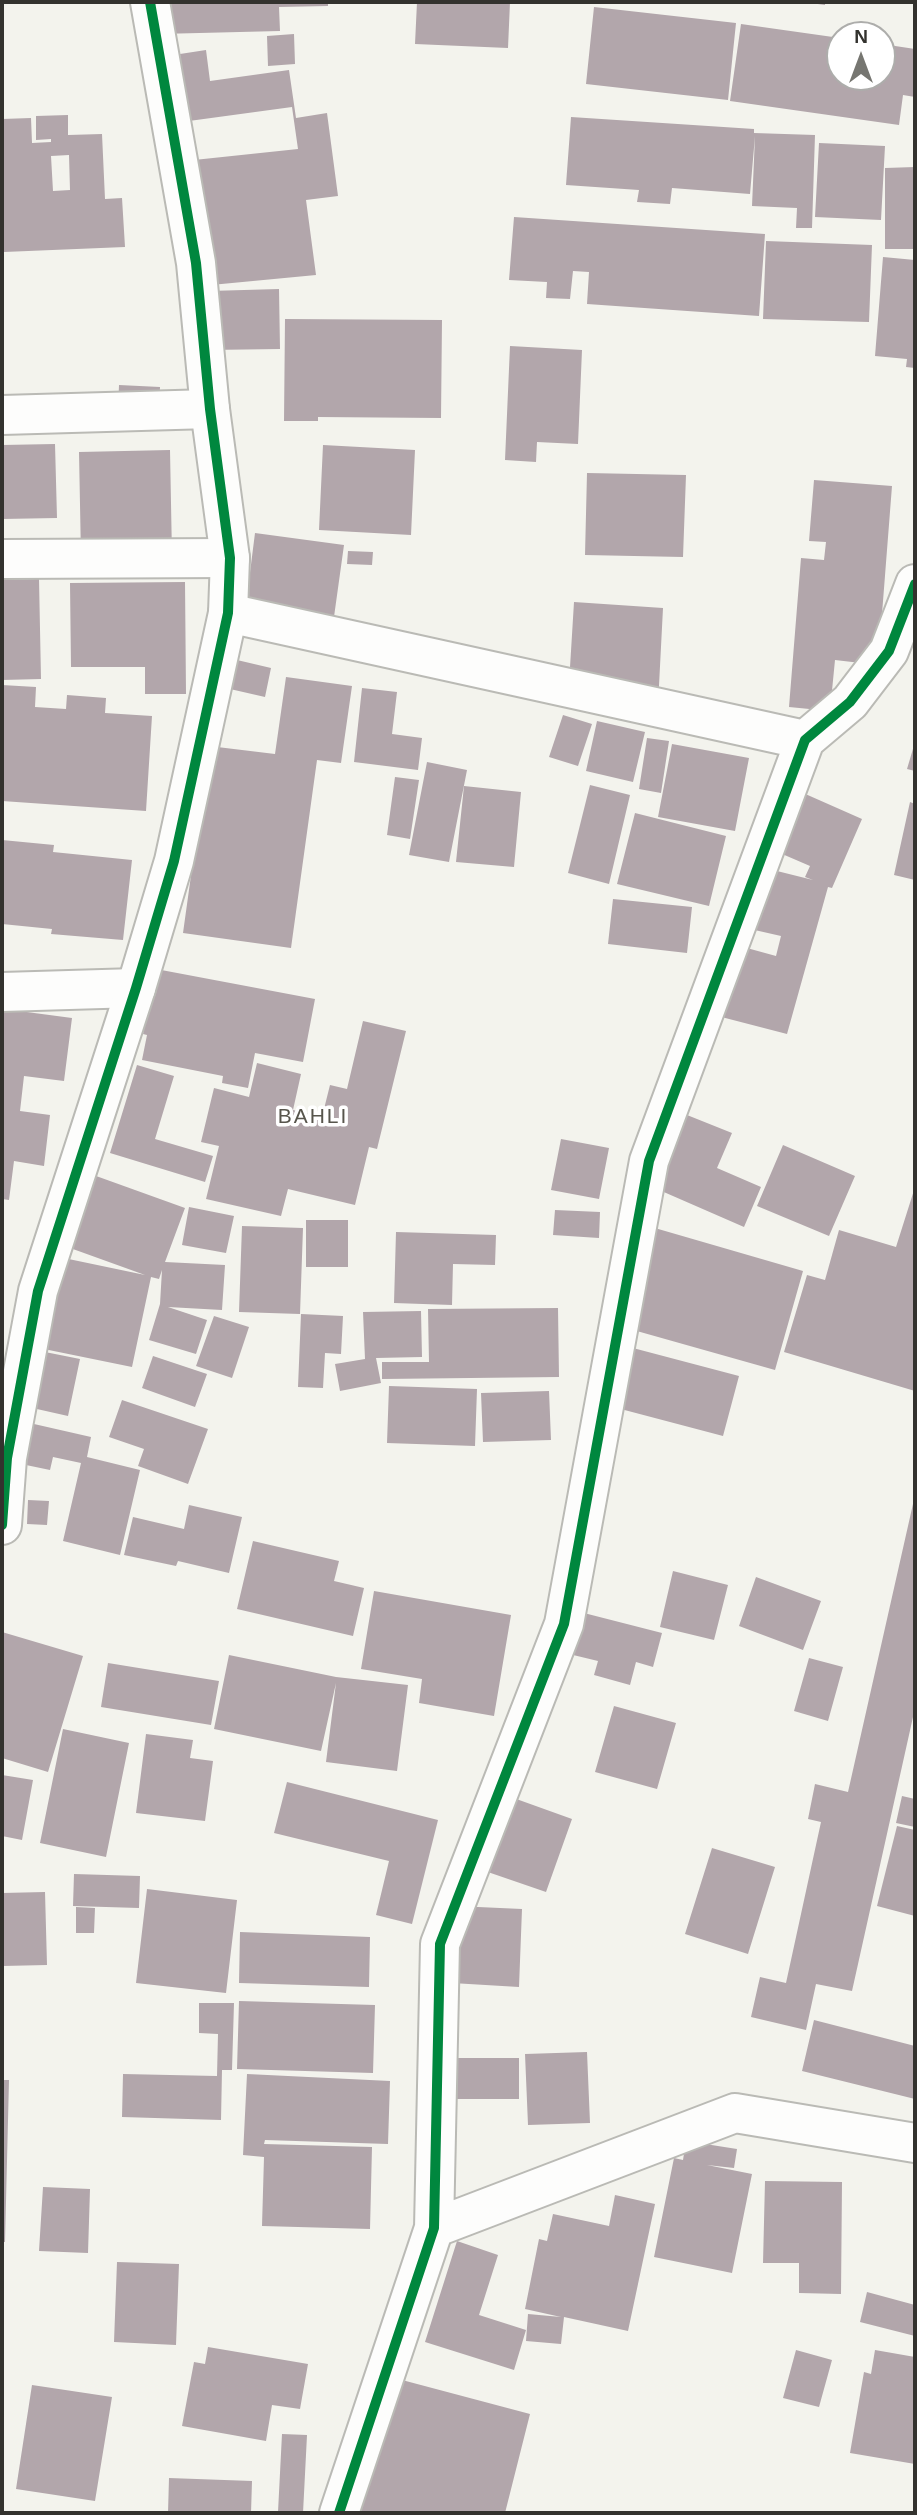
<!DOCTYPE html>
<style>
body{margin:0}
#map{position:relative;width:917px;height:2515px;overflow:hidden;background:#f3f3ed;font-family:Arial,sans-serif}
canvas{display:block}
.frame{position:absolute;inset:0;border:4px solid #33322e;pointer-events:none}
.north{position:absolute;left:826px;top:21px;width:70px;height:70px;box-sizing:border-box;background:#fff;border:2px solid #adadab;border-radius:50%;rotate:0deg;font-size:19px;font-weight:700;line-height:28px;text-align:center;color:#33322e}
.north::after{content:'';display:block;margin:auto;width:24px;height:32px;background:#767671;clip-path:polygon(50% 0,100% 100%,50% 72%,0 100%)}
</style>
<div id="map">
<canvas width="917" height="2515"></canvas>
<div class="frame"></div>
<div class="north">N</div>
</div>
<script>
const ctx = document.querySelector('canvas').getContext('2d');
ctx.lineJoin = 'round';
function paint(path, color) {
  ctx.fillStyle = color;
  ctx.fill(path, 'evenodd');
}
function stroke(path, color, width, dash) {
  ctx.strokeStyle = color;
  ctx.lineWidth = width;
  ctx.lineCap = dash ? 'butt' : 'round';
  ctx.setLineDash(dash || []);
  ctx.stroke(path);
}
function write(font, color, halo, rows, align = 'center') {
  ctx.font = font + ' Arial,sans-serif';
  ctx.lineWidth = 7;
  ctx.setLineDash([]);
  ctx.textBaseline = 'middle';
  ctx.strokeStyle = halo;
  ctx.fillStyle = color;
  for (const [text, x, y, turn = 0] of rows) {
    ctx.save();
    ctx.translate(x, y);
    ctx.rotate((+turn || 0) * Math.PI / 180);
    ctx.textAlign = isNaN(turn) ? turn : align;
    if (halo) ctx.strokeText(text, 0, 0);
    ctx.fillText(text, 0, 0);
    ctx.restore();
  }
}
paint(new Path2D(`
 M158,2H328V6L279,7L280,31L159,34Z
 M417,2H510L508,48L415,44Z
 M803,2H825V5Z
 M594,7L736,23L728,100L586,84Z
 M741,24L840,38V77H882V44L915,49V97L903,95L899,125L730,101Z
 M294,34L295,64L268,66L267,36Z
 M206,50L210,81L289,70L296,118L327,113L338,196L306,200L316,275L211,285L194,160L298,149L292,107L189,121L180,54Z
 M68,115V135L102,134L105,199L122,198L125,247L4,252L2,119L31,118L32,143L51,142V139L36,140V116ZM69,155L70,190L53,191L51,156Z
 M571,117L754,129V133L815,135L812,228H796L797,208L752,206L755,136L750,194L672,188L670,204L637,202L639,190L566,185Z
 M819,143L885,146L881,220L815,217Z
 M915,167V249H885V168Z
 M514,217L765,234L759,316L587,304L589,272L573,271L570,299L546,298L547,282L509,280Z
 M766,241L872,245L869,322L763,319Z
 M883,257L915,260V368L906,367L907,359L875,356Z
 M279,289L280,349L209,350V291Z
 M285,319L442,320L441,418L318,417V421H284Z
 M510,346L582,350L578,444L537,442L536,462L505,460Z
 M119,385L160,387L159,411L118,410Z
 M55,444L57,518L2,519V445Z
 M323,445L415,450L411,535L319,530Z
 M170,450L172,556L81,557L79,452Z
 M587,473L686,475L683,557L585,555Z
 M814,480L892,486L878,665L835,660L830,711L789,707L801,558L824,560L826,542L809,541Z
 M255,533L344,545L333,624L245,612Z
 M348,551L373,552L372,565L347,564Z
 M39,579L41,679L2,680V580Z
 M185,582L186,694H145V667H71L70,583Z
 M574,602L663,608L658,705L568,700Z
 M237,660L271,668L265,697L230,689Z
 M286,677L352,686L341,763L317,760L291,948L183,933L209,746L275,754Z
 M2,685L36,687L35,707L66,709L67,695L106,698L105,713L152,716L146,811L2,801Z
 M362,688L397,692L392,734L422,738L418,770L354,762Z
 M563,715L592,724L578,766L549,757Z
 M597,721L645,732L633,782L586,771Z
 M647,738L669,741L661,793L639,789Z
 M915,742V771L907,769Z
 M672,744L749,758L735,831L658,817Z
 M427,762L467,770L449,862L409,855Z
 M395,777L419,780L410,839L387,835Z
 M590,785L630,795L609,884L568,873Z
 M785,785L862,819L832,888L828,887L787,1034L706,1013L725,942L776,956L781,936L737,926L753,865L813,880L805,877L810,866L759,844Z
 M464,786L521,792L514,867L456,862Z
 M910,802L915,804V880L894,875Z
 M635,813L726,836L709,906L617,884Z
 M2,840L54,845L53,852L132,860L123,940L51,934L52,929L2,924Z
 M613,899L692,907L687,953L608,944Z
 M156,969L315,999L303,1062L255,1053L248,1088L222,1083L223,1076L142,1060L147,1035L143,1034Z
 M4,1009L72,1018L64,1081L24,1076L20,1111L50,1115L44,1166L14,1161L9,1200L2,1199Z
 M363,1021L406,1031L377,1149L369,1147L355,1205L288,1189L281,1216L206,1199L219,1146L201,1142L214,1088L249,1097L257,1063L301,1074L293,1110L322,1117L330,1085L347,1089Z
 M137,1065L174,1076L155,1139L213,1156L205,1182L110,1153Z
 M682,1113L732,1133L717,1168L761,1187L744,1227L650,1186Z
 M561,1139L609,1148L599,1199L551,1190Z
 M783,1145L855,1176L829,1236L757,1206Z
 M85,1172L185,1208L165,1262L225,1265L222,1310L168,1307L207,1320L196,1354L149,1340L160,1304L162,1270L159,1279L151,1277L132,1367L39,1348L59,1257L145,1275L59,1244Z
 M915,1187V1391L784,1352L807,1275L825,1280L839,1230L896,1247Z
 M189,1207L234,1216L226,1253L182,1245Z
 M555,1210L600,1212L599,1238L553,1235Z
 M306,1220H348V1267H306Z
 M641,1224L803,1271L775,1370L612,1324Z
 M242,1226L303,1228L300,1314L239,1312Z
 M396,1232L496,1235L495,1265L453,1264L452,1305L394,1303Z
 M558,1308L559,1377L382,1379V1362H429L428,1309Z
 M421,1311L422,1357L376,1358L381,1383L340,1391L335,1364L365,1359L363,1312Z
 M301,1314L343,1316L341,1354L325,1353L323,1388L298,1387Z
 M214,1316L249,1327L232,1378L196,1366Z
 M614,1343L739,1376L723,1436L598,1403Z
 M40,1351L80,1359L68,1416L28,1407Z
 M153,1356L207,1374L195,1407L142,1388Z
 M389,1386L477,1389L475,1446L387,1443Z
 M549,1391L551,1440L483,1442L481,1393Z
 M122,1400L208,1429L188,1484L138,1466L144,1449L109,1437Z
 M34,1424L91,1437L87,1457L140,1470L120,1555L63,1541L81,1463L53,1457L50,1470L26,1465Z
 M915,1495V1708L852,1991L816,1984L806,2030L751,2017L760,1977L786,1983L821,1822L808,1819L815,1784L848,1792Z
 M28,1500L49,1501L47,1525L27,1524Z
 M189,1505L242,1517L229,1573L178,1561L176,1566L124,1555L133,1517L184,1529Z
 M253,1541L339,1561L334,1581L364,1588L353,1636L237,1609Z
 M673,1571L728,1585L714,1640L660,1627Z
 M756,1577L821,1601L803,1650L739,1626Z
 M374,1591L511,1615L494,1716L419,1703L422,1679L361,1669Z
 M580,1612L662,1633L653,1667L636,1662L630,1685L594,1675L598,1661L569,1654Z
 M2,1632L83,1656L48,1772L2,1758Z
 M229,1655L336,1677L408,1685L397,1771L326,1762L336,1683L321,1751L214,1729Z
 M809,1658L843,1667L828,1721L794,1711Z
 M108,1663L219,1681L211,1725L101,1707Z
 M614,1706L676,1723L657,1789L595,1772Z
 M63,1729L129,1743L106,1857L40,1843Z
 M146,1734L193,1740L190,1758L213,1761L205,1821L136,1813Z
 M2,1775L33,1780L22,1840L2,1836Z
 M287,1782L438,1820L412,1924L376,1915L389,1861L274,1833Z
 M508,1796L572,1819L546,1892L482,1870Z
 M902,1796L915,1799V1827L896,1823Z
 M897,1826L915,1830V1916L877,1906Z
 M712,1848L775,1867L748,1954L685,1934Z
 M74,1874L140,1876L139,1908L73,1906Z
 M147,1889L237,1900L226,1993L136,1983Z
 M45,1892L47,1965L2,1966V1893Z
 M456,1906L522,1909L519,1987L452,1983Z
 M76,1907L95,1908L94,1933H76Z
 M240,1932L370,1937L369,1987L239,1983Z
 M239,2001L375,2005L373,2073L237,2069Z
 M199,2003H234L232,2070H222L221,2120L122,2117L123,2074L217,2076L218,2034L199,2033Z
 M814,2020L915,2046V2099L802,2071Z
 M587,2052L590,2123L528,2125L525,2054Z
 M444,2058H519V2099H444Z
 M247,2074L390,2081L388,2144L265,2140L264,2144L372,2147L370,2229L262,2226L264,2157L243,2155Z
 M2,2080H9L5,2242H2Z
 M686,2141L737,2149L734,2168L707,2165L752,2174L732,2273L654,2257L674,2158L683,2160Z
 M765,2181L842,2182L841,2294L799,2293V2263H763Z
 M43,2187L90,2189L88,2253L39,2251Z
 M615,2195L655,2204L628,2331L564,2317L561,2344L526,2341L528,2314L561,2317L525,2309L539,2239L547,2241L553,2214L609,2226Z
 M457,2241L498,2255L479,2315L526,2330L514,2370L425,2342Z
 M117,2262L179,2264L176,2345L114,2342Z
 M867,2292L915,2305V2336L860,2322Z
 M208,2347L308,2364L300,2409L272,2405L266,2441L182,2426L194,2362L205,2364Z
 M796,2350L832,2360L819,2407L783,2398Z
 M875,2350L915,2357V2464L850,2453L864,2372L871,2374Z
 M387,2376L530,2414L505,2513H351Z
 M32,2385L112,2397L95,2501L16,2489Z
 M282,2434L307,2435L303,2513L278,2512Z
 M169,2478L252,2481L251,2513H168Z`), '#b2a6ab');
const minor = new Path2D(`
 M2,415L210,409
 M2,559L230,558
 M228,613L805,740
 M2,992L136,988
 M434,2228L735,2113L915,2143
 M339,2513L434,2228L440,1944L564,1624L649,1161L805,740L850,702L889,651L915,584`);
const tertiary = new Path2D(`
 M2,1525L7,1458L38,1291L136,988L174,861L228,613L230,558L210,409L196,263L150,2`);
stroke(minor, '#babab5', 42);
stroke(tertiary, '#babab5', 42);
stroke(minor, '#fdfdfc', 38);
stroke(tertiary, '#fdfdfc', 38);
stroke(new Path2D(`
 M2,1525L7,1458L38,1291L136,988L174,861L228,613L230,558L210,409L196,263L150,2
 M339,2513L434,2228L440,1944L564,1624L649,1161L805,740L850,702L889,651L915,584`), '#00873e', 10);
ctx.letterSpacing = '2px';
write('21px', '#57554c', '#fff', [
 ["BAHLI",313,1117]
]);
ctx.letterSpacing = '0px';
</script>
